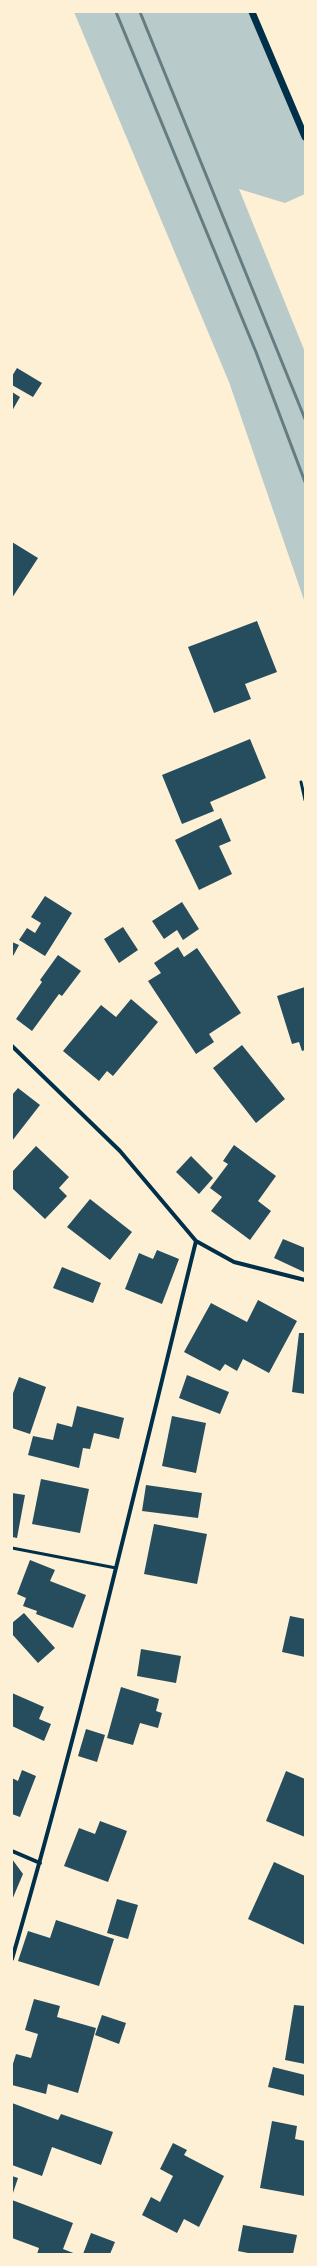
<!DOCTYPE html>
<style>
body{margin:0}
#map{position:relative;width:317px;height:2266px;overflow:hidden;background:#fdf0d5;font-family:Manrope,sans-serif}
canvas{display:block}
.frame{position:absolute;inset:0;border:13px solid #fdf0d5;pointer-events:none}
</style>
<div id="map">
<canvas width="317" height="2266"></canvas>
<div class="frame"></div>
</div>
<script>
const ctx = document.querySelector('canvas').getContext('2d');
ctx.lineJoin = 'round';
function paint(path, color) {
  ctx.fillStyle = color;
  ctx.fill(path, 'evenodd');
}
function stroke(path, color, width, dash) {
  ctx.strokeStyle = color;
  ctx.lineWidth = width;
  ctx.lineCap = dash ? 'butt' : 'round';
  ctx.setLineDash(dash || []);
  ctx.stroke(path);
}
paint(new Path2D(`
 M74,12H252L305,137V194L285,203L239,189L305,352V603L229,382Z`), '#b9caca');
paint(new Path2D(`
 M17,368L42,383L33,397L12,385V376Z
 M12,392L20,397L12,411Z
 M12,542L38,558L12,598Z
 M257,621L277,672L245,684L251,699L214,713L188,647Z
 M250,739L266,778L210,802L214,811L182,824L162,775Z
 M221,818L231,841L219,846L232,874L199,890L175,840Z
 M45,896L72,913L45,956L19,940L27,928L35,933L41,923L31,917Z
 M182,902L199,929L183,940L177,930L164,939L152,921Z
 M123,927L138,950L119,963L104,939Z
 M12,942L19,945L12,958Z
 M178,947L184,957L197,948L241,1013L209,1034L214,1042L196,1054L148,981L161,973L154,963Z
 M58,955L81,971L62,996L59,994L32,1031L16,1019L42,982L40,980Z
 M305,987V1050L302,1051L299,1042L292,1044L277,996Z
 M131,999L158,1022L113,1076L107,1071L99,1081L63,1051L101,1005L116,1017Z
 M242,1045L285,1099L256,1123L213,1068Z
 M18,1088L40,1105L12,1141V1095Z
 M234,1145L276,1176L258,1201L271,1211L250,1240L211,1211L222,1197L210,1188L228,1164L223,1161Z
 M36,1146L69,1177L59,1188L67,1196L45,1219L12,1188V1172Z
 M191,1156L213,1178L199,1194L176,1172Z
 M90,1199L132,1232L110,1260L67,1227Z
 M283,1239L305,1248L304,1272L274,1258Z
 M157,1250L179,1259L162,1304L125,1289L139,1253L153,1259Z
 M62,1267L101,1283L93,1303L53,1288Z
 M258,1300L297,1321L269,1373L243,1359L237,1371L225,1364L220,1371L184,1352L211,1303L247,1322Z
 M299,1333H305V1394L292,1392Z
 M187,1375L229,1392L220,1414L179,1398Z
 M19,1377L46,1387L30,1434L12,1428V1396Z
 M77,1406L124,1418L119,1439L94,1433L90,1449L83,1448L79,1468L28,1455L33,1436L53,1440L57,1423L72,1427Z
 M172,1416L206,1423L196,1473L162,1466Z
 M41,1479L89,1489L80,1533L32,1524Z
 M146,1485L202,1493L198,1518L142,1511Z
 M12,1493L25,1495L17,1538L12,1537Z
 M154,1524L207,1534L197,1584L144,1574Z
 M30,1560L55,1570L50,1581L86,1595L73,1628L36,1614L37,1611L23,1606L26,1598L17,1594Z
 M24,1613L55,1648L38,1663L12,1634V1623Z
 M290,1616L305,1619V1657L282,1652Z
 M141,1649L181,1656L176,1683L137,1676Z
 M121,1687L159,1699L156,1711L162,1713L158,1728L140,1723L133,1745L107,1738Z
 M12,1693L44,1707L39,1719L51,1724L44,1741L12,1726Z
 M86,1729L105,1735L97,1762L78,1756Z
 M22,1770L36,1776L20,1817L12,1814V1778L18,1781Z
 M286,1771L305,1779V1837L266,1821Z
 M100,1821L127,1831L108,1882L64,1866L79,1828L95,1834Z
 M12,1859L23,1874L12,1900Z
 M274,1862L305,1876V1945L248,1919Z
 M117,1899L138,1905L128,1939L107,1933Z
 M56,1920L114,1939L99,1986L18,1961L28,1931L50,1938Z
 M34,1999L60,2006L57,2017L96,2028L78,2093L48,2084L46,2094L12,2085V2067L16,2054L31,2058L38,2034L25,2030Z
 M294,2005L305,2006V2064L285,2060Z
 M102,2015L126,2023L119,2044L95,2035Z
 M273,2067L305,2075V2096L268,2087Z
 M12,2103L58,2120L61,2114L113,2132L101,2165L52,2147L42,2176L12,2165Z
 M272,2121L297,2126L295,2139L305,2141V2196L260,2188Z
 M173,2143L187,2150L184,2155L224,2176L199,2227L184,2219L177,2233L142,2215L151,2197L160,2202L173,2176L160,2169Z
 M12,2176L18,2178L12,2196Z
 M12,2200L73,2223L63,2249L76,2254H37L39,2248L12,2238Z
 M243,2225L297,2235L293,2254H253L238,2251Z
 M91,2233L115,2242L110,2254H83Z`), '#264d5e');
stroke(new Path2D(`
 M301,782L305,800
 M12,1548L116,1568`), '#003049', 3);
stroke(new Path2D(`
 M12,1046L120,1151L196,1241L234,1262L305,1280
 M12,1851L40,1863
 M12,1959C81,1722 137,1481 196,1241`), '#003049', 4);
stroke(new Path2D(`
 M252,12L305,137`), '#003049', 7);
stroke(new Path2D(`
 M116,12L256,352L305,482
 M140,12L305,419`), '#657d81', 3);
</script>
